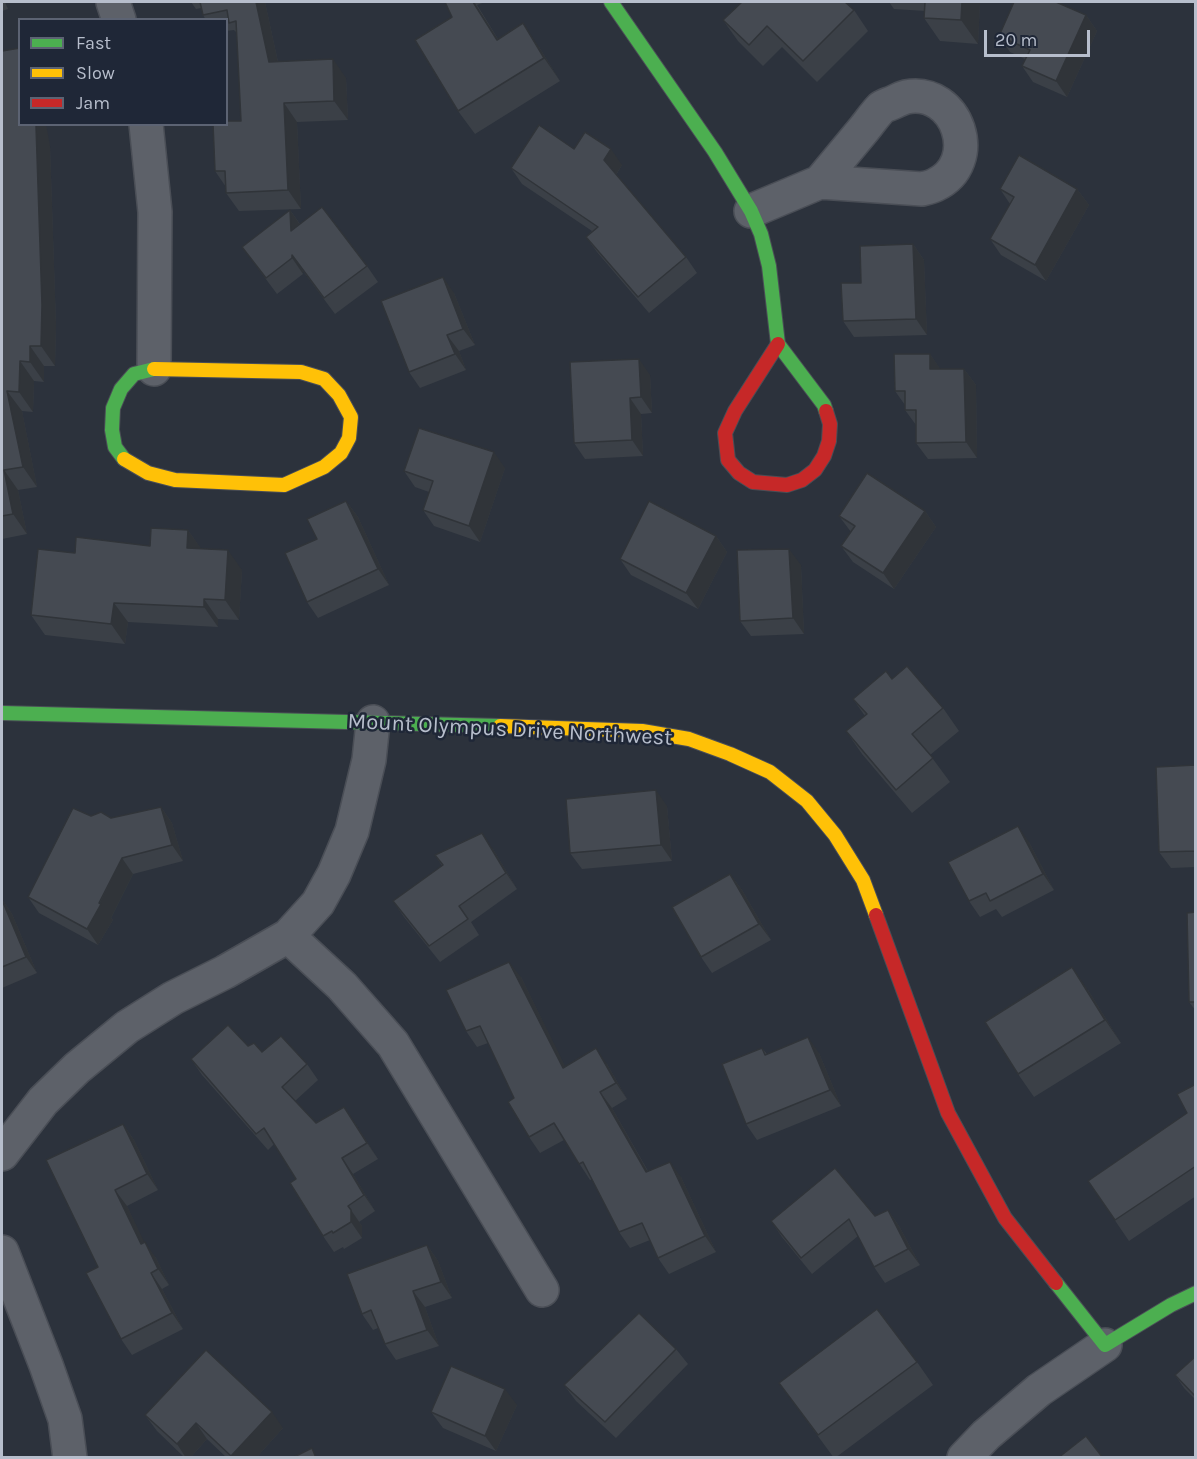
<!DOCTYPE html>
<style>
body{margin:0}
#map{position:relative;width:1197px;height:1459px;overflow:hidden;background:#2c323c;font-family:Karla,sans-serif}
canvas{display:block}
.frame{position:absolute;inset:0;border:3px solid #b7becc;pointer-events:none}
.legend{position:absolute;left:18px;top:18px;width:210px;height:108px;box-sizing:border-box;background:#1f2737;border:2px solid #5c6373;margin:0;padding:8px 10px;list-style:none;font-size:18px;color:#b7becc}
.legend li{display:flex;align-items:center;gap:12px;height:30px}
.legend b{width:30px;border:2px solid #5c6373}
.scale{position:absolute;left:984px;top:30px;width:106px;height:27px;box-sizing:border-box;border:3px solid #b7becc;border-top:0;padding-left:8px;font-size:18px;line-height:21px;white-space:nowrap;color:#b7becc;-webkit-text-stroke:4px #1f2737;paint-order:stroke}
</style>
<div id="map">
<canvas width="1197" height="1459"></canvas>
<div class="frame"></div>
<ul class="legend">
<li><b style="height:8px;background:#4caf50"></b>Fast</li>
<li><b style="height:8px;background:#ffc107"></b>Slow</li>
<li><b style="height:8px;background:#c62828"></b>Jam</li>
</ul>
<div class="scale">20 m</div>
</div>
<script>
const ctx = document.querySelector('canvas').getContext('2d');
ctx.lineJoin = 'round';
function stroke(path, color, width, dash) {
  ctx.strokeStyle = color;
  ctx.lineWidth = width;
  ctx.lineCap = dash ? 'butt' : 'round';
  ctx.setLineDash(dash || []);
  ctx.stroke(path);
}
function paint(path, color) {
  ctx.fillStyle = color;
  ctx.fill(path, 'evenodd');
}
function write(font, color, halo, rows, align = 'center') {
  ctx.font = font + ' Karla,sans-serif';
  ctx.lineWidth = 5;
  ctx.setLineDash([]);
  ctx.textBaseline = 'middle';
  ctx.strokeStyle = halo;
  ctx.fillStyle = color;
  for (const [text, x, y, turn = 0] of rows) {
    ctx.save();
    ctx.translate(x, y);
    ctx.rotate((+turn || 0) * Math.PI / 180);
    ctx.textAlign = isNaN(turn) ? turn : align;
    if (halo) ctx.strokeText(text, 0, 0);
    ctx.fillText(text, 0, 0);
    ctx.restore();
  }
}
const street = new Path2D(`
 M113,2L119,20
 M146,124L155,212L154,369
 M751,211L820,182L922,189C926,188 931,187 935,185C983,163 958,87 906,97C902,98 898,100 894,102C890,104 885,105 881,108C875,114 869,123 864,129C849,147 834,165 820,182
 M288,936L342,986L393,1044L542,1290
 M2,1154L43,1101L77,1068L127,1027L173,998L225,972L288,936L318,903L334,874L352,831L369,760L373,722
 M2,1252L46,1365L65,1419L70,1458
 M964,1458L986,1435L1039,1390L1105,1345`);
const fast = new Path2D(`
 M611,2L715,152L751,211L761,234L769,266L778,344L824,405L826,411
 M124,459L115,447L112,430L113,408L121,389L134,374L154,369
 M2,713L500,726
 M1056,1283L1105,1345L1171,1305L1196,1293`);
const slow = new Path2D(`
 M124,459L148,473L175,480L284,485L324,467L341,453L349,438L351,417L339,395L324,379L301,372L154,369
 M500,726L642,731L689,739L730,754L770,772L807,801L835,835L863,880L876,915`);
const jam = new Path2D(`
 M778,344L735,411L725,433L728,460L739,473L753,482L787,485L802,480L815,470L824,456L829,441L830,424L826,411
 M876,915L948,1113L1005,1218L1056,1283`);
stroke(street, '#4a4e56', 36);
stroke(fast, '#4a4e56', 16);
stroke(slow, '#4a4e56', 16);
stroke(jam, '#4a4e56', 16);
stroke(street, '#5d6169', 33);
stroke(fast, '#4caf50', 14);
stroke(slow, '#ffc107', 14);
stroke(jam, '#c62828', 14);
paint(new Path2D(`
 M2,2H5L8,9L2,11Z
 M191,2H265L278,62L346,78L348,120L297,122L301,209L239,211L226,193V187L215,171L241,121L237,33L234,30L226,31V20H206L203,15L201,8L196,9Z
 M445,2H485L477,5L498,39L539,47L560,81L475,134L458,111L452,17Z
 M889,2H980L978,44L940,41L924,18L925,11L894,9Z
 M854,10L868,31L817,82L782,47L763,66L738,41L723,20Z
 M1086,15L1097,31L1067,97L1033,82L1022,66L1025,59L1010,52L999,36Z
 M2,51L20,124L50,146L56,325L55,366H44V382L34,381L33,412L22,411L37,487L18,490L27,534L2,539Z
 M574,149L622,165L616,175L686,257L697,273L649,313L597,252L586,237L592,231L522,184L511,168Z
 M1000,189H1077L1089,205L1046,281L1001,255L990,239L1010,204Z
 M290,210L300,224L367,266L378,282L335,314L303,271V274L277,294L242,247Z
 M913,244L924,260L927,335L854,337L843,321L861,283Z
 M454,293L475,345L459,351L466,370L420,388L409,372Z
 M930,354L940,369H964L976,385L977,458L928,459L916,443V425L905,410V405L895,391Z
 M650,375L652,413L641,414L643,456L585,459L574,443Z
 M505,468L480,542L434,526L423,510L429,492L415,487L404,471Z
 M346,501L358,517L389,585L318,618L307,602Z
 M925,511L936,527L894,589L853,562L841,546L851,532L839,516Z
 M188,530L201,549L242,570L239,620L218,619V627L128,622L125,644L45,635L31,615L150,546Z
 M716,536L727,552L698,609L631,575L620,559Z
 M801,565L804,634L751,636L740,621Z
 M892,679L943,708L959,731L930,755L950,782L912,813L862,754L846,731L865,716L853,699Z
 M1196,765V867L1171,868L1159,852Z
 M667,806L672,861L582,869L570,853Z
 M161,807L172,823L183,861L133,874L111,918L113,920L98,945L39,913L28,897L91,816L111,818Z
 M1029,842L1054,890L1002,917L996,909L980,917L969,901Z
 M493,849L517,889L471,922L479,935L440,962L404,917L393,901L442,866L435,855Z
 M730,874L742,890L771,940L712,973L701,957Z
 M2,899L12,914L37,973L2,988Z
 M1196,912V1011L1189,1002Z
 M521,977L565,1067L607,1064L627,1099L612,1108L648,1171L681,1177L716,1252L669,1274L658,1258L650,1240L630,1248L619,1232L592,1179L590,1180L564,1140L540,1153L529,1137L514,1098L488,1043L477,1047L466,1031Z
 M1088,990L1121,1043L1034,1097L1018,1074Z
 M248,1046L262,1052L307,1064L318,1080L295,1101L316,1123H355L378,1159L353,1174L375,1211L359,1222L362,1226V1238L344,1249L343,1247L334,1252L323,1236L296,1179L274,1144L268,1150L202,1075L191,1059Z
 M762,1048L767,1054L819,1053L841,1106L757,1140L746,1124Z
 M1196,1084V1196L1129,1241L1088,1181L1187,1113Z
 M123,1124L134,1140L158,1190L127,1206L144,1243L156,1258L169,1285L162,1289L183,1329L132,1355L121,1339L98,1267Z
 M888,1210L899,1226L920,1265L885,1283L874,1267L858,1236L812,1274L782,1237L771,1221L875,1216Z
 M427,1245L438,1261L452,1298L425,1307L439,1346L396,1360L385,1344L378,1328L373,1330L362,1314Z
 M676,1349L688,1364L616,1438L576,1401L564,1385Z
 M1196,1356V1400L1184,1388L1175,1375Z
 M917,1362L933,1385L835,1458H834L779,1383Z
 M517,1405L496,1451L443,1428L431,1412Z
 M145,1415L283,1428L256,1458H227L207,1439L190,1458H185L157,1431Z`), '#3b4047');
paint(new Path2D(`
 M256,2H265L282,81L269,62Z
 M473,2H474L513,63L497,40Z
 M962,2H980L978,44L961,20Z
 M1086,15L1097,31L1067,97L1056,81Z
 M523,23L539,47L560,81L544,58Z
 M333,59L346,78L348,120L334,101Z
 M284,103L297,122L301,209L288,190Z
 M36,124H46L50,146L56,325L55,366L41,346Z
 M611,149L622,165L615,176L604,160Z
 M1077,189L1089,205L1046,281L1035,265Z
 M290,210L301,226L291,231Z
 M913,244L924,260L927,335L916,319Z
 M292,255L303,271V274L292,258Z
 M443,277L454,293L475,345L463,329Z
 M447,335L459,351L466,370L455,354Z
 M30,346L44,366V382L30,362Z
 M930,354L941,370L930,369Z
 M639,359L650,375L652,413L641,397Z
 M20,361L34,381L33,412L19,392Z
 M964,369L976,385L977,458L966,442Z
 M7,391L22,411L37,487L23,467Z
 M630,398L641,414L643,456L632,440Z
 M494,452L505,468L480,542L469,526Z
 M4,470L18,490L27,534L13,514Z
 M346,501L358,517L389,585L378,569Z
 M925,511L936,527L894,589L883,573Z
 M188,530L202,550L187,548Z
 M716,536L727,552L698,609L686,593Z
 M789,549L801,565L804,634L793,618Z
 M228,550L242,570L239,620L225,600Z
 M204,599L218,619V627L204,607Z
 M114,603L128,622L125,644L111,624Z
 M656,790L667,806L672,861L661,845Z
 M161,807L172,823L183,861L172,845Z
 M1018,826L1029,842L1054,890L1043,874Z
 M482,833L493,849L517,889L506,873Z
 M122,858L133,874L111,918L113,920L98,945L87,929Z
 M730,874L742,890L771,940L759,924Z
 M2,899L12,914L37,973L26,957Z
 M509,962L521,977L574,1084L563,1068Z
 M1072,967L1088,990L1121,1043L1105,1020Z
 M808,1037L819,1053L841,1106L830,1090Z
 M596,1048L607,1064L627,1099L616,1083Z
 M600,1092L612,1108L657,1188L646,1172Z
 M344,1107L355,1123L378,1159L367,1143Z
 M123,1124L134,1140L158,1190L147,1174Z
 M342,1158L353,1174L375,1211L364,1195Z
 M670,1162L681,1177L716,1252L705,1236Z
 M115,1190L127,1206L153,1260L141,1244Z
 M351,1210L362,1226V1238L351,1222Z
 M888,1210L899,1226L920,1265L908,1249Z
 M145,1242L156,1258L169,1285L158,1269Z
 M427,1245L438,1261L452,1298L441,1282Z
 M151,1273L162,1289L183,1329L172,1313Z
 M413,1291L425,1307L439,1346L427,1330Z
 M505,1389L517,1405L496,1451L485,1436Z
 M272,1412L283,1428L256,1458H232L231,1456Z
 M196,1423L207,1439L190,1458H186L177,1444Z`), '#303439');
const building = new Path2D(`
 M200,2H256L269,62L333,59L334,101L284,103L288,190L226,193L225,171H215L213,124H226V121H241L236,21L229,23L227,10L203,15Z
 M445,2H473L497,40L523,23L544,58L458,111L415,40L452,17Z
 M742,2H845L854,10L803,61L767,26L749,45L723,20Z
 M925,2H962L961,20L924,18Z
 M1014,2H1056L1086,15L1056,81L1022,66L1030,50L999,36Z
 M20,48V124H36V126L42,305L41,346H30V362L20,361L19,392L7,391L23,467L4,470L13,514L2,516V51Z
 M539,125L574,149L585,132L611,149L604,160L686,257L638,297L586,237L598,227L511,168Z
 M1019,155L1077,189L1035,265L990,239L1014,197L1000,189Z
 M322,207L367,266L324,298L292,255V258L266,278L242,247L290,210L291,231Z
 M913,244L916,319L843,321L841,283H861L860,246Z
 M443,277L463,329L447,335L455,354L409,372L381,301Z
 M894,354H930V369H964L966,442L916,443V410H905V391H895Z
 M639,359L641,397L630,398L632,440L574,443L570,362Z
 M419,428L494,452L469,526L423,510L433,481L404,471Z
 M867,473L925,511L883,573L841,546L855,526L839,516Z
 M346,501L378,569L307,602L285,553L317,539L307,519Z
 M649,501L716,536L686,593L620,559Z
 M151,528L188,530L187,548L228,550L225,600L204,599V607L114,603L111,624L31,615L38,549L75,553L76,537L150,546Z
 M789,549L793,618L740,621L737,550Z
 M907,666L943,708L912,734L933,758L896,790L846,731L867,714L853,699L886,671L892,679Z
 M1196,765V851L1159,852L1156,767Z
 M656,790L661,845L570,853L566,799Z
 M161,807L172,845L122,858L99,903L101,904L87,929L28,897L73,808L91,816L101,812L111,818Z
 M1018,826L1043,874L990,901L986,893L969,901L948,862Z
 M482,833L506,873L459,906L468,919L429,946L393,901L443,865L435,855Z
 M730,874L759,924L701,957L672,907Z
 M2,900L26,957L2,967Z
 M1196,912V1002H1189L1187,913Z
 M509,962L563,1068L596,1048L616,1083L600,1092L646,1172L670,1162L705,1236L658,1258L642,1223L619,1232L583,1162L579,1164L554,1123L529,1137L508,1102L514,1098L480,1026L466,1031L446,990Z
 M1072,967L1105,1020L1018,1074L985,1022Z
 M228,1025L248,1046L254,1043L262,1052L281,1036L307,1064L282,1087L316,1123L344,1107L367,1143L342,1158L364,1195L348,1206L351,1210V1222L333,1233L332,1231L323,1236L290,1183L296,1179L264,1128L256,1134L191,1059Z
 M808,1037L830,1090L746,1124L722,1064L762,1048L765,1055Z
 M1196,1084V1166L1115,1220L1088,1181L1187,1113L1177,1094Z
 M123,1124L147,1174L115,1190L141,1244L145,1242L158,1269L151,1273L172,1313L121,1339L86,1273L98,1267L46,1160Z
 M835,1168L875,1216L888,1210L908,1249L874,1267L849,1219L801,1258L771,1221Z
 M427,1245L441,1282L413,1291L427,1330L385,1344L371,1310L362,1314L347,1274Z
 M877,1309L917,1362L818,1435L779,1383Z
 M639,1313L676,1349L605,1422L564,1385Z
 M206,1350L272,1412L231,1456L196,1423L177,1444L145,1415Z
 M1196,1356V1397L1175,1375Z
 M451,1366L505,1389L485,1436L431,1412Z
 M1086,1436L1103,1458H1058Z
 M312,1448L316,1458H292Z`);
paint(building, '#454a52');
stroke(building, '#303439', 1.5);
write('22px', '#b7becc', '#1f2737', [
 ["Mount Olympus Drive Northwest",510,730,3]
]);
</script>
